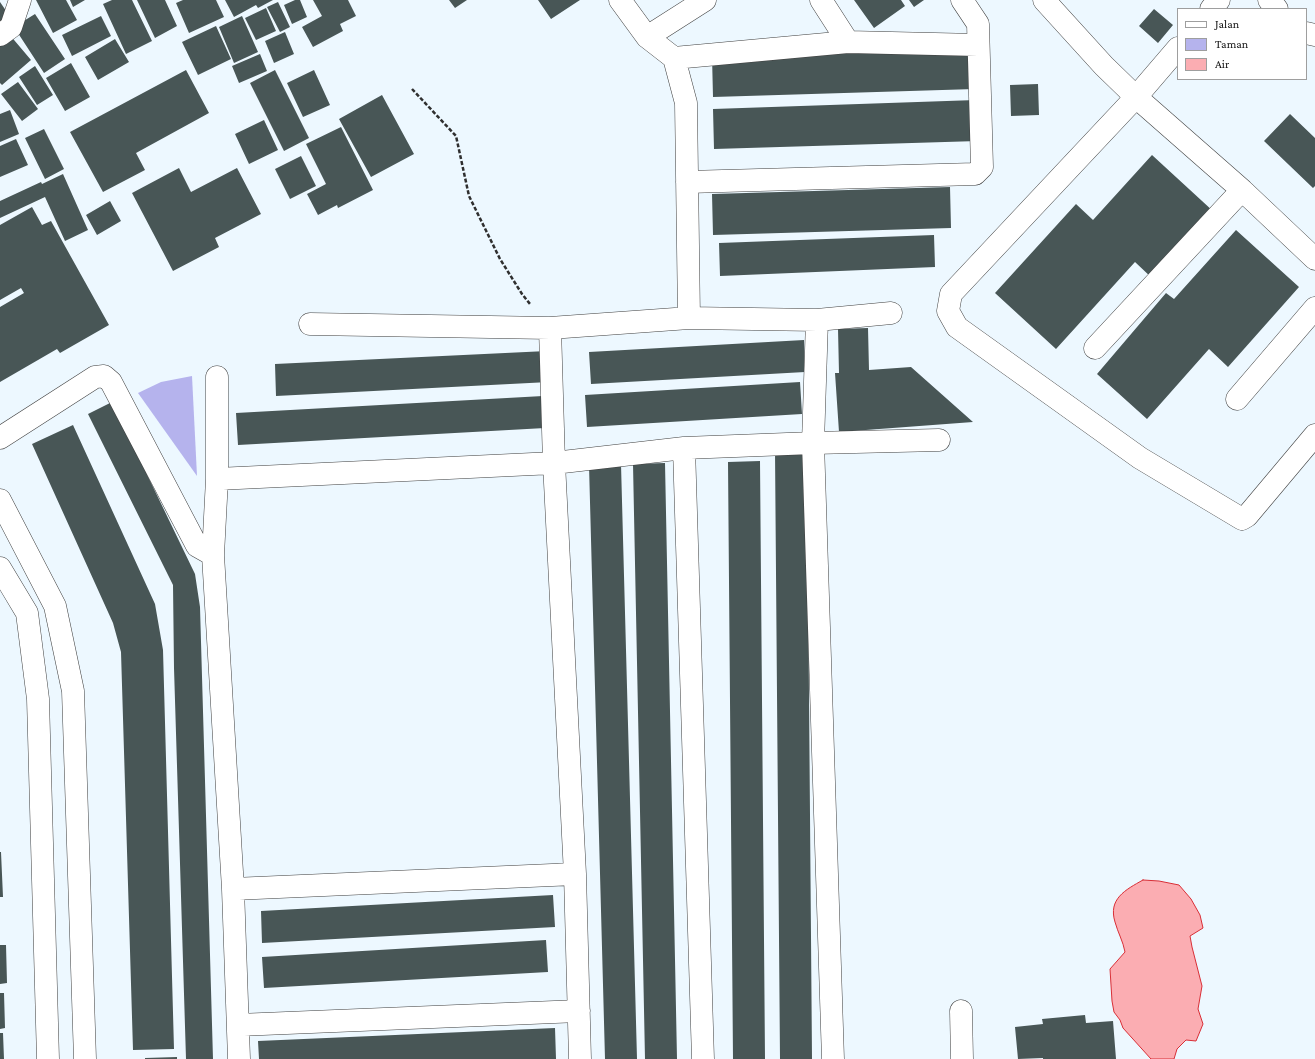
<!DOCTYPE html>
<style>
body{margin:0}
#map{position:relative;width:1315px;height:1059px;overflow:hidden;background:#edf8ff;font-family:"Crimson Pro",serif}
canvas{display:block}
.legend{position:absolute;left:1177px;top:8px;width:130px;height:72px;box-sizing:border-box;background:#fff;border:1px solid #9e9e9e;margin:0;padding:5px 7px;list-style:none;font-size:12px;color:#0d0d0d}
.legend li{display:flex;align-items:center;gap:8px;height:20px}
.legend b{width:20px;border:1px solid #9e9e9e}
</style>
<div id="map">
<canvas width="1315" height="1059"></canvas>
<ul class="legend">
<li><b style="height:5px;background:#fff"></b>Jalan</li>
<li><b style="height:11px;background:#b5b3ed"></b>Taman</li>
<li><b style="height:11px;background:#fbadb2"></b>Air</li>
</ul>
</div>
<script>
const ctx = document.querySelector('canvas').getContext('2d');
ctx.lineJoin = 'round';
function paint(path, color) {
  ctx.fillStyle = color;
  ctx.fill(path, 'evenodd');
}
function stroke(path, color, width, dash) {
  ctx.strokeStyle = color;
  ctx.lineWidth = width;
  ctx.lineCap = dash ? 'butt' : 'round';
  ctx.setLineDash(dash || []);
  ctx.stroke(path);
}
paint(new Path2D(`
 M192,376L197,476L138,393L161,382Z`), '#b5b3ed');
const water = new Path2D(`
 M1143,880L1159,881L1179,885L1191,899L1200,915L1203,928L1190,936L1192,947L1202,986L1198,1009L1203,1024L1196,1041L1186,1040L1177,1049L1174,1059H1151L1123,1028L1120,1020L1114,1012L1112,1001L1110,969L1125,952C1123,941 1118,933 1115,922C1108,899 1125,890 1143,880Z`);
paint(water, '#fbadb2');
stroke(water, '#d82e36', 1);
paint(new Path2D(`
 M36,0H66L77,20L53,33Z
 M70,0H85L73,7Z
 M112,0H132L152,41L126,54L103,4Z
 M137,0H165L177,26L155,38Z
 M183,0H216L224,17L189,33L176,3Z
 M225,0H273L258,8L256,5L234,17Z
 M295,0H300L307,17L292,24L284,5Z
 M313,0H348L356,16L340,24L343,31L313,47L302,27L322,16Z
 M449,0H467L455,8Z
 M538,0H580L551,19Z
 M854,0H901L905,6L874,28Z
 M909,0H924L914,7Z
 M0,2L11,18L0,26Z
 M278,2L290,27L280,32L267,7Z
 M266,8L276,31L256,40L245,18Z
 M1154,9L1173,25L1158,43L1139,26Z
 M35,14L65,59L44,73L14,27Z
 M101,16L111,36L72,56L62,35Z
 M242,16L258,52L234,63L219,27Z
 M216,26L231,59L198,75L182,42Z
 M285,32L294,54L274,63L265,41Z
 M9,34L31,60L2,85L0,83V42Z
 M115,39L129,62L98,80L85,57Z
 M974,48L975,89L713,97L712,56Z
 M260,54L267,71L239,83L232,66Z
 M71,63L90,97L65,111L46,78Z
 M35,66L53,95L37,105L19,77Z
 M186,70L209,113L136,153L145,170L103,192L70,132Z
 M275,70L309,138L284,151L250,83Z
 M314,70L330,105L303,117L287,83Z
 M18,82L38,109L22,121L1,94Z
 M1038,84L1039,115L1011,116L1010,85Z
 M382,95L414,154L371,177L339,119Z
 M976,100L978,141L714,149L713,109Z
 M10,110L19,134L0,142V114Z
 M1290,114L1315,138V186L1313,188L1264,141Z
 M264,120L278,150L249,164L235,134Z
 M341,127L373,190L338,208L337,205L318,215L307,194L326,184L306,144Z
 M44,129L64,169L45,179L25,138Z
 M16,139L28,165L0,177V146Z
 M1152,155L1214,212L1153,279L1135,262L1056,349L995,293L1076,204L1093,220Z
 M301,156L316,186L290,199L275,169Z
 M179,168L191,192L237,168L261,214L215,238L219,247L173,271L132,193Z
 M63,174L88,230L65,241L45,197L0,218V201L41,182L42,184Z
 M950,187L951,228L713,235L712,194Z
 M110,201L121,221L97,235L86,215Z
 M32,207L42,225L51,221L109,325L60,353L57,349L0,382V307L24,293L21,288L0,300V225Z
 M1236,230L1299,287L1228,367L1209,349L1147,419L1097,374L1166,293L1174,299Z
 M934,235L935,267L720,276L719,243Z
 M868,328L869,370L911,367L973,422L839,432L835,373H839L838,329Z
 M804,340L805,372L591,384L589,352Z
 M547,351L549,382L276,396L275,364Z
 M800,382L802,414L587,427L585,395Z
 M543,396L545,428L238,445L236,413Z
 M112,402L195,574L200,607L213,1059H186L174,668L173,585L88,414Z
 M73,425L155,604L163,650L174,1049L133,1050L121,652L113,623L32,444Z
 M807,450L812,1059H780L775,451Z
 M760,461L765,1059H733L728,462Z
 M665,463L677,1059H645L633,464Z
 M621,464L637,1059H605L589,465Z
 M0,852H1L3,897H0Z
 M553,895L555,927L262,943L261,911Z
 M546,940L548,972L264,988L262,957Z
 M0,945H6L7,983L0,984Z
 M0,993H4L5,1028L0,1029Z
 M1085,1015L1086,1023L1113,1021L1116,1059H1043V1058L1018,1059L1015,1027L1043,1024L1042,1019Z
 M555,1028L556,1059H259L258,1041Z
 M0,1033H3L4,1059H0Z
 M177,1057V1059H145V1058Z`), '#485656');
const minor = new Path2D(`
 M620,0L647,37L674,58L686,103L689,318
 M821,0L848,42
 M1044,0L1104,66L1136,97L1242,190L1315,259
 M1269,0L1277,9
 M1211,9L1219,0
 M1306,33L1315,35
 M0,35L11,27L20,0
 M647,37L705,0
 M1178,48L1136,97L951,294L948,311L957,327L1140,458L1242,519L1247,516L1315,435
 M674,58L848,42L978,45
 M687,182L975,174L982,167L978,24L962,0
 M817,320L813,443L833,1059
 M310,324L550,328L689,318L817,320L891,313
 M550,328L554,463L575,874L580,1059
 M1095,348L1242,190
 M217,377V479L213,555L233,889L239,1059
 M1237,399L1315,308
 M0,438L95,377L104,376L111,382L197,546L213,555
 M684,448L703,1059
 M217,479L554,463L684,448L813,443L939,440
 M0,500L55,606L73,691L85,1059
 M0,568L27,613L38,699L48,1059
 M233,889L575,874
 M961,1011L962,1059
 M238,1025L579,1011`);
stroke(minor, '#404040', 23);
stroke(new Path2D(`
 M412,89L456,136L469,196L500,259L522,294L530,304`), '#2f2f2f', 2.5, [4, 2]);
stroke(minor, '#fff', 22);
</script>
